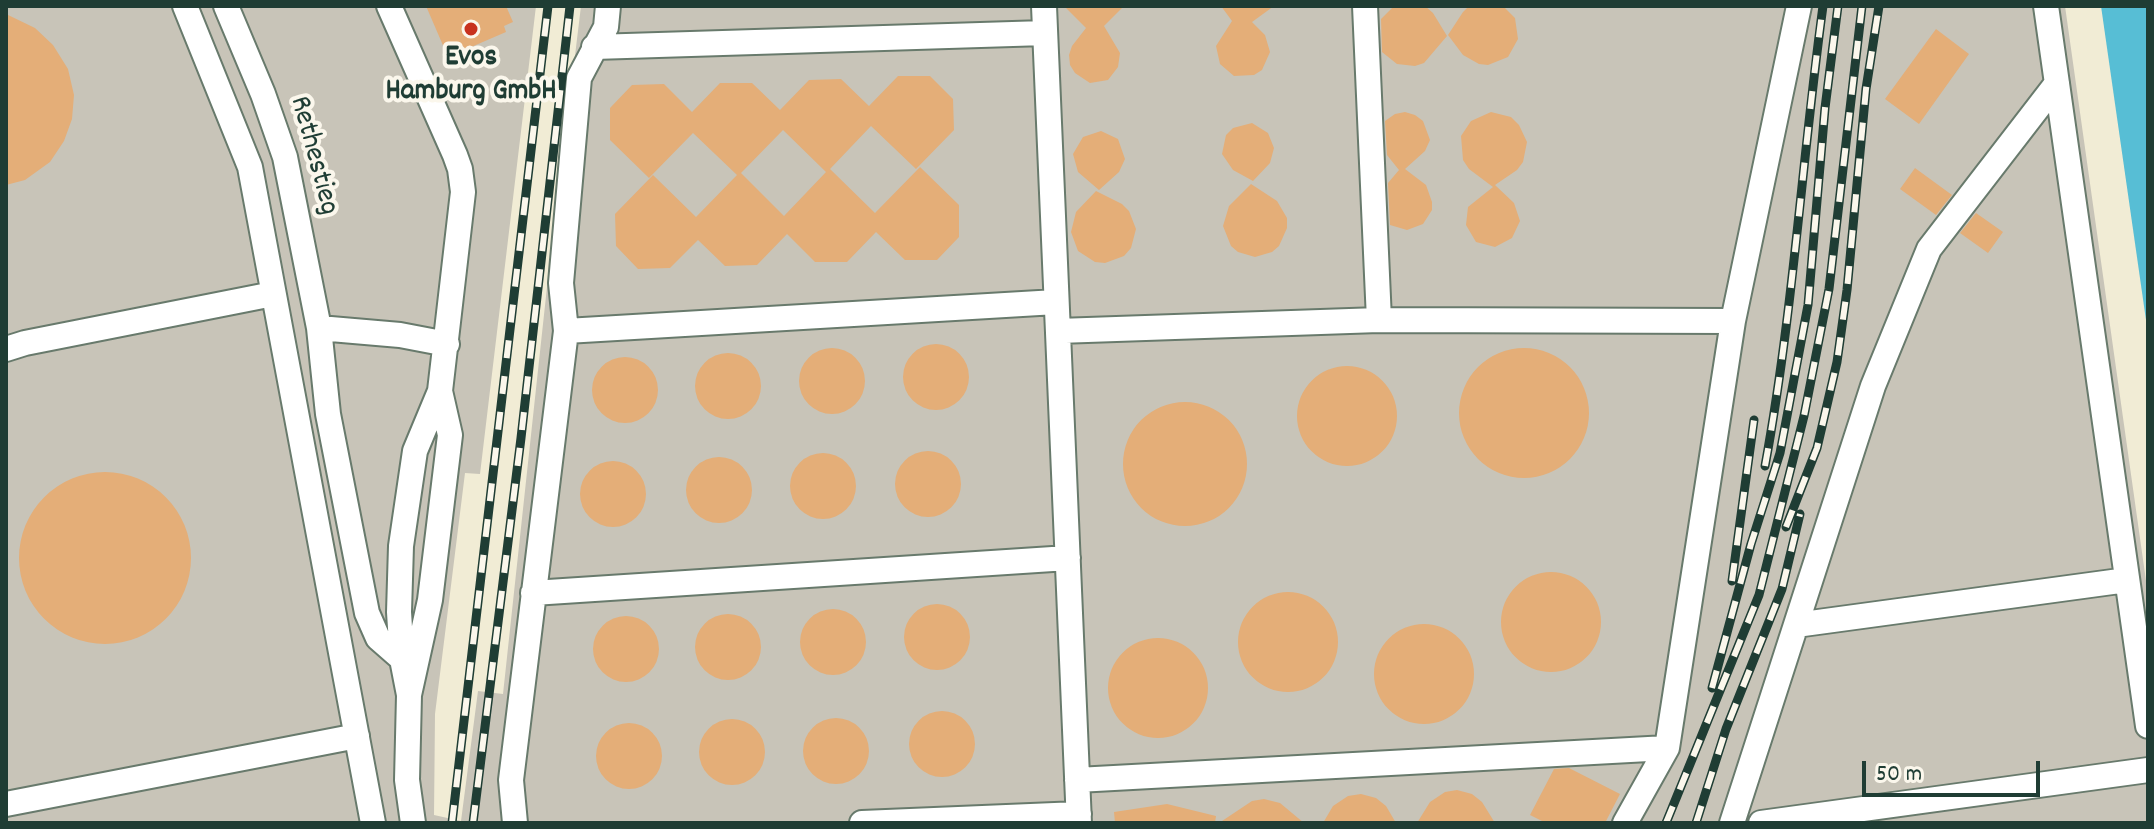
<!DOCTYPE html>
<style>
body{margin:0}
#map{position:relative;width:2154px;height:829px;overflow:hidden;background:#f1ecd5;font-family:Dekko,sans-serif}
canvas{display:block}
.frame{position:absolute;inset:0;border:8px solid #1f3d34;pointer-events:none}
.scale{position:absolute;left:1862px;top:761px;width:178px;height:36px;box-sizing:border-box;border:4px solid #1f3d34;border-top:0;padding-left:10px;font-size:24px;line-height:28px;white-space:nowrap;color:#1f3d34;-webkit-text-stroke:6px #fbf7ec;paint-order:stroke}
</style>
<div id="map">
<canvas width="2154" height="829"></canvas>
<div class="frame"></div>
<div class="scale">50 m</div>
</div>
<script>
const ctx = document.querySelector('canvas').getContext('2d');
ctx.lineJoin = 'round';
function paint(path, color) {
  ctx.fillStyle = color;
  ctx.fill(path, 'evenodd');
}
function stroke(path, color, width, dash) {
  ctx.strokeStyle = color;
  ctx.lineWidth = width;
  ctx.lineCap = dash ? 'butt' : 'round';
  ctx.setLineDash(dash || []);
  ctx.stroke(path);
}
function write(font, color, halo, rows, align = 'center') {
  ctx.font = font + ' Dekko,sans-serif';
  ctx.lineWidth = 8;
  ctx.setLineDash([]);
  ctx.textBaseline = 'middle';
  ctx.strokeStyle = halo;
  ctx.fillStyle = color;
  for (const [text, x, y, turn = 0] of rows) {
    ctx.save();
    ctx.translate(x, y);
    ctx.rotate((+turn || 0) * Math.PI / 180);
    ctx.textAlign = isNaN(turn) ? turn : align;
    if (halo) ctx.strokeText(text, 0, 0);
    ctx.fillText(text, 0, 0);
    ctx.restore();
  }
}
paint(new Path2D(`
 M6,6H536L480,474L465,473L435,714L434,815L461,821L478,691L503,694L547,287L581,6H2065L2148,595V823H6Z`), '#c8c4b8');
paint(new Path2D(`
 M2101,6H2148V334Z`), '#57bed5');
paint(new Path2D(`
 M426,6H506L513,22L504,26L506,32L448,57Z
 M1064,6H1124L1104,26L1120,53L1118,67L1108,80L1090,83L1075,73L1070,65L1069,55L1072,46L1086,28Z
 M1221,6H1274L1252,22L1265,35L1270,52L1262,70L1254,75L1234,76L1220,64L1216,46L1232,21Z
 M1394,6H1425L1433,13L1447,36L1424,63L1415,66L1397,64L1382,52L1381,19Z
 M1469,6H1503L1515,18L1518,39L1508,57L1488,65L1479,64L1463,55L1448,35L1463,12Z
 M6,14L35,28L53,45L68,69L74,95L72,119L64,141L50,162L25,180L6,185Z
 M1936,29L1969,54L1919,124L1885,99Z
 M898,76H930L953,99L954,130L916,169L871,126L830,169L875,213L920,167L959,205V237L937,260H905L876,232L847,262H815L787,234L757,265L725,266L698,240L670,268L638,269L616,246L615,214L653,175L696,217L737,175L693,133L649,178L610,140V108L632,85L664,84L692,112L720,83H752L780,110L809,80L841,79L869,106ZM783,130L826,172L784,216L741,173Z
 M1405,112L1415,115L1423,121L1430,140L1425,151L1405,169L1426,185L1432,202V210L1423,224L1407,230L1390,225L1388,183L1399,170L1387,155L1385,121L1395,114Z
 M1491,112L1511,117L1519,125L1527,142L1523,162L1517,170L1495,185L1514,203L1520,221L1512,238L1495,247L1476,242L1466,225L1468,207L1493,187L1469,169L1463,160L1461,136L1471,121Z
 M1252,123L1268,133L1274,148L1270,163L1253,181L1233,170L1222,154L1226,135L1233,128Z
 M1101,131L1118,139L1125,159L1119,172L1099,190L1078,172L1073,154L1083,137Z
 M1915,168L1952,195L1936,215L1900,189Z
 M1251,184L1277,201L1287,218V228L1279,246L1272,252L1255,257L1238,252L1231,246L1223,226L1229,206Z
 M1096,191L1122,204L1129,211L1136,229L1131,248L1124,256L1105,263L1095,262L1078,251L1071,232L1076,212Z
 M1976,213L2003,232L1988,253L1960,233Z
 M903 377a33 33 0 1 1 66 0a33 33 0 1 1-66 0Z
 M799 381a33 33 0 1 1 66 0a33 33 0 1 1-66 0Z
 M1459 413a65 65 0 1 1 130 0a65 65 0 1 1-130 0Z
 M695 386a33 33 0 1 1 66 0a33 33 0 1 1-66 0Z
 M592 390a33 33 0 1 1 66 0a33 33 0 1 1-66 0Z
 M1297 416a50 50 0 1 1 100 0a50 50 0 1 1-100 0Z
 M1123 464a62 62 0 1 1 124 0a62 62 0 1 1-124 0Z
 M895 484a33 33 0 1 1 66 0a33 33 0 1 1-66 0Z
 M790 486a33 33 0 1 1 66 0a33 33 0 1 1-66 0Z
 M686 490a33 33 0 1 1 66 0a33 33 0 1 1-66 0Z
 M580 494a33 33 0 1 1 66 0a33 33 0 1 1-66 0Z
 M19 558a86 86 0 1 1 172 0a86 86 0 1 1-172 0Z
 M1501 622a50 50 0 1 1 100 0a50 50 0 1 1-100 0Z
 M1238 642a50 50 0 1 1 100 0a50 50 0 1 1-100 0Z
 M904 637a33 33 0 1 1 66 0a33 33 0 1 1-66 0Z
 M800 642a33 33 0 1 1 66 0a33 33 0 1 1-66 0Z
 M695 647a33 33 0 1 1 66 0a33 33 0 1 1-66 0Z
 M593 649a33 33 0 1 1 66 0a33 33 0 1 1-66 0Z
 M1374 674a50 50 0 1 1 100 0a50 50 0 1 1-100 0Z
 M1108 688a50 50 0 1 1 100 0a50 50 0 1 1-100 0Z
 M909 744a33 33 0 1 1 66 0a33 33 0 1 1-66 0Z
 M803 751a33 33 0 1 1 66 0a33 33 0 1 1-66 0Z
 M699 752a33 33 0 1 1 66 0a33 33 0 1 1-66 0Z
 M596 756a33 33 0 1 1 66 0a33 33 0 1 1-66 0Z
 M1569,768L1620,794L1605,823H1546L1530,815L1554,769Z
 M1457,790L1472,794L1482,802L1495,823H1417L1430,802L1445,792Z
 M1361,794L1376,798L1386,806L1396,823H1323L1333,806L1348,796Z
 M1264,799L1280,803L1304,823H1219L1252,801Z
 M1167,804L1216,816L1215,823H1115L1114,812Z`), '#e4ae78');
const minor = new Path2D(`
 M185,6L250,167L373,823
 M226,6L263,94L285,157L319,328L328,414L367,613L378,638L402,659
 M389,6L455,155L460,169L463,192L440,391L415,451L401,546L399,612L402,659L409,695
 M1044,6L1079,823
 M1365,6L1379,320
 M2046,6L2148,726
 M594,47L1045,33
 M319,328L400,335L447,344
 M566,331L1056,302
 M1058,331L1379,320L1733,321
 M6,349L25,343L273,294
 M533,593L1068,558
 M1796,625L2127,580
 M1077,780L1667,748
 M6,804L357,736
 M413,823L407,780L409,695L430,600L450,435L440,391
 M515,823L511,780L566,331L561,283L579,78L606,27L608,6
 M862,823L1079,814
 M1625,823L1667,748L1733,321L1799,6
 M1732,823L1873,386L1929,249L2057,83
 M1761,823L2148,770`);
stroke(minor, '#687a6c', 28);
stroke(minor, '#fff', 24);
const rail = new Path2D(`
 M1765,466C1793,314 1802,159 1823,6
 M1786,527L1817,448L1837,362L1847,290L1866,89L1879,6
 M1732,581L1754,420
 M1712,688L1751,544L1780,453L1808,305L1825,108L1838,6
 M452,823L548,6
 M473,823L521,438L570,6
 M1666,823L1759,595L1804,416L1829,289L1862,6
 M1696,823L1726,729L1782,589L1800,514`);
stroke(rail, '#1f3d34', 9);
stroke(rail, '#fbf7ec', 6, [18]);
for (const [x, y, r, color] of [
 [471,29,8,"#c8321e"]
]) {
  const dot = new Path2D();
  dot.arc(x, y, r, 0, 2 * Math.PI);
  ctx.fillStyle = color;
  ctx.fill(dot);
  stroke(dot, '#fbf7ec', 3);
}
write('bold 30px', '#1f3d34', '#fbf7ec', [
 ["Evos",471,60],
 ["Hamburg GmbH",471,94]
]);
write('30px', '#1f3d34', '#fbf7ec', [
 ["Rethestieg",312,156,75]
]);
</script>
